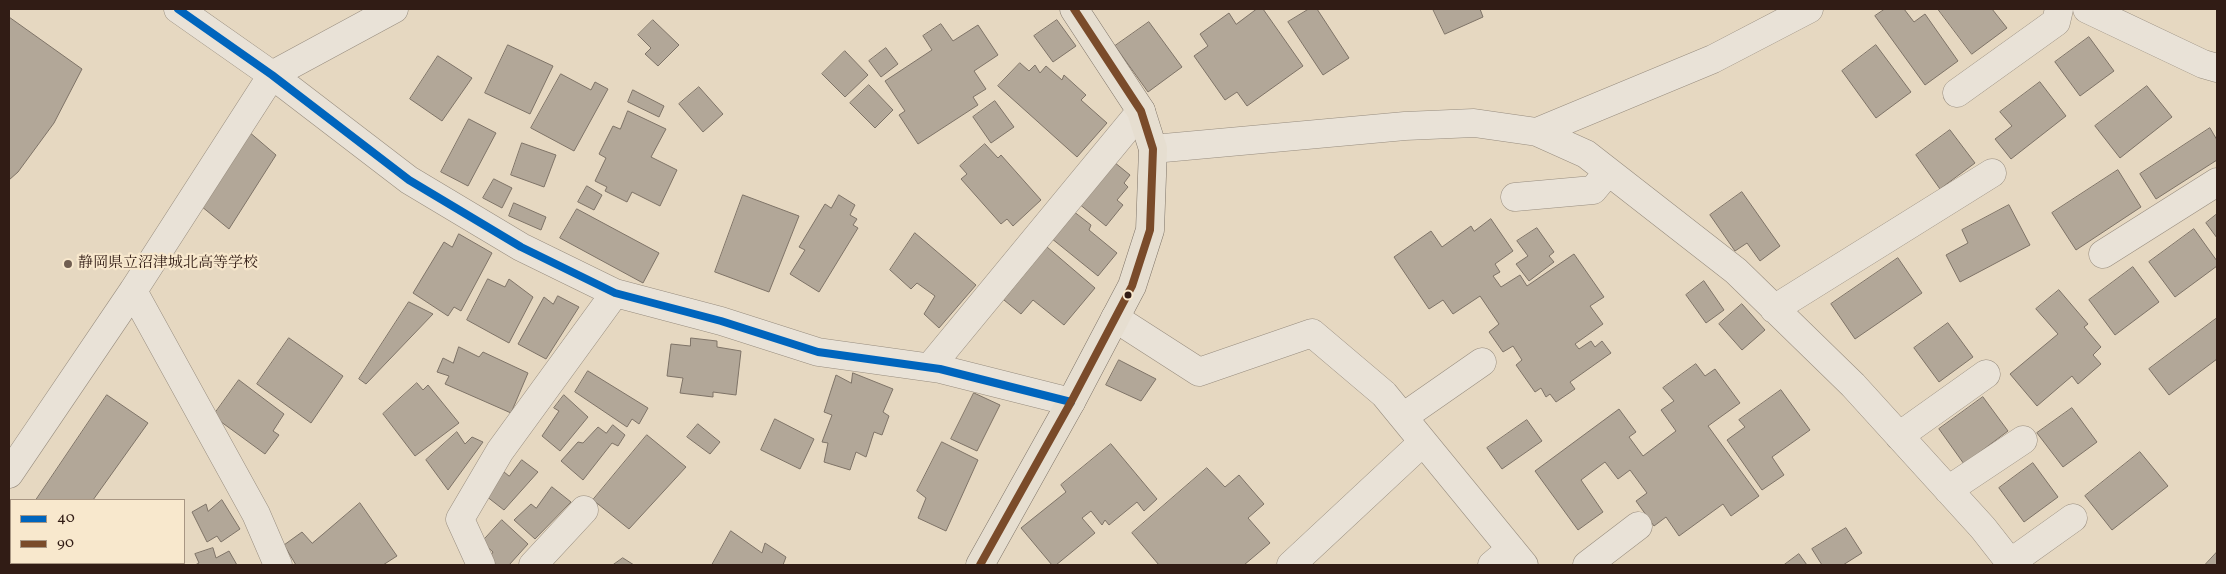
<!DOCTYPE html>
<meta charset="utf-8">
<style>
body{margin:0}
#map{position:relative;width:2226px;height:574px;overflow:hidden;background:#e6d8c1;font-family:Vollkorn,serif}
canvas{display:block}
.frame{position:absolute;inset:0;border:10px solid #311c15;pointer-events:none}
.legend{position:absolute;left:10px;top:499px;width:175px;height:65px;box-sizing:border-box;background:#f8e8cd;border:1px solid #a89683;margin:0;padding:6px 9px;list-style:none;font-size:15px;color:#311c15}
.legend li{display:flex;align-items:center;gap:10px;height:25px}
.legend b{width:25px;border:1px solid #a89683}
</style>
<div id="map">
<canvas width="2226" height="574"></canvas>
<div class="frame"></div>
<ul class="legend">
<li><b style="height:6px;background:#0065bd"></b>40</li>
<li><b style="height:6px;background:#7a4b2a"></b>90</li>
</ul>
</div>
<script>
const ctx = document.querySelector('canvas').getContext('2d');
ctx.lineJoin = 'round';
function paint(path, color) {
  ctx.fillStyle = color;
  ctx.fill(path, 'evenodd');
}
function stroke(path, color, width, dash) {
  ctx.strokeStyle = color;
  ctx.lineWidth = width;
  ctx.lineCap = dash ? 'butt' : 'round';
  ctx.setLineDash(dash || []);
  ctx.stroke(path);
}
function write(font, color, halo, rows, align = 'center') {
  ctx.font = font + ' Vollkorn,"Noto Serif JP",serif';
  ctx.lineWidth = 4.5;
  ctx.setLineDash([]);
  ctx.textBaseline = 'middle';
  ctx.strokeStyle = halo;
  ctx.fillStyle = color;
  for (const [text, x, y, turn = 0] of rows) {
    ctx.save();
    ctx.translate(x, y);
    ctx.rotate((+turn || 0) * Math.PI / 180);
    ctx.textAlign = isNaN(turn) ? turn : align;
    if (halo) ctx.strokeText(text, 0, 0);
    ctx.fillText(text, 0, 0);
    ctx.restore();
  }
}
const building = new Path2D(`
 M1257,9H1263L1303,66L1247,106L1237,92L1225,100L1194,56L1208,46L1200,34L1229,13L1236,24Z
 M1309,9H1317L1349,58L1323,75L1288,22Z
 M1433,9H1480L1483,17L1445,34Z
 M1885,9H1904L1914,22L1925,14L1958,61L1925,85L1875,16Z
 M1938,9H1992L2007,28L1972,54Z
 M9,17L82,69L54,123L18,172L9,180Z
 M653,20L679,45L658,66L645,54L651,48L638,35Z
 M1057,20L1076,46L1053,62L1034,36Z
 M1149,22L1182,67L1148,92L1115,46Z
 M941,24L953,41L978,25L998,55L974,71L986,89L973,97L978,105L918,144L899,115L905,111L885,81L932,50L923,36Z
 M2089,37L2114,71L2080,96L2055,62Z
 M508,45L553,66L530,114L485,93Z
 M1876,45L1911,92L1876,118L1842,71Z
 M886,48L898,64L881,77L869,61Z
 M845,51L868,75L845,97L822,74Z
 M438,56L472,78L442,121L410,99Z
 M1020,63L1029,71L1035,65L1040,73L1046,66L1062,80L1064,75L1086,95L1081,100L1107,123L1077,157L998,86Z
 M561,74L591,90L595,82L608,89L574,151L531,128Z
 M2040,82L2066,116L2011,159L1995,139L2012,126L2000,112Z
 M869,85L893,110L875,128L850,103Z
 M2147,86L2172,117L2120,158L2095,126Z
 M699,87L723,114L703,132L679,104Z
 M633,90L664,106L659,117L628,102Z
 M995,101L1014,127L991,143L973,117Z
 M628,111L666,129L651,157L677,170L660,206L632,192L627,202L605,191L607,187L595,181L606,158L599,154L613,126L620,129Z
 M469,119L496,133L468,186L441,172Z
 M2210,128L2217,140V160L2156,199L2140,174Z
 M1950,130L1975,163L1940,189L1916,155Z
 M248,131L276,155L229,229L201,206Z
 M522,143L556,155L544,187L511,175Z
 M985,144L998,158L1001,155L1041,200L1013,226L1007,219L1001,224L961,179L967,174L960,166Z
 M1114,162L1130,175L1124,183L1128,187L1117,200L1123,205L1106,226L1078,203Z
 M2118,170L2141,207L2076,250L2052,213Z
 M494,179L512,188L502,208L483,198Z
 M587,186L602,195L594,210L578,202Z
 M1742,192L1780,246L1760,261L1747,243L1735,251L1710,215Z
 M743,195L799,216L769,292L715,272Z
 M839,195L855,205L850,215L857,219L853,225L858,228L819,292L790,274L805,250L799,247L825,204L831,208Z
 M514,203L546,217L541,230L509,216Z
 M2009,205L2030,245L1960,282L1946,255L1968,243L1962,230Z
 M577,209L659,253L643,283L560,238Z
 M1073,211L1091,225L1089,230L1117,253L1098,276L1051,238Z
 M2217,214V238L2206,223Z
 M1491,219L1513,251L1495,264L1500,272L1493,276L1501,287L1520,275L1527,286L1574,254L1604,297L1590,306L1603,324L1575,344L1579,349L1591,341L1595,347L1602,341L1611,353L1570,382L1575,389L1556,402L1550,394L1546,397L1541,388L1535,392L1516,365L1522,360L1513,346L1503,352L1489,332L1499,324L1480,296L1453,314L1443,300L1429,309L1394,257L1431,231L1442,247L1471,226L1474,231Z
 M1537,228L1554,252L1549,256L1554,262L1529,281L1516,264L1528,256L1517,241Z
 M2194,229L2217,261V266L2175,297L2149,262Z
 M915,233L976,285L939,328L924,314L935,296L917,283L911,289L890,270Z
 M459,234L492,253L461,311L454,307L448,316L413,293L444,242L452,247Z
 M1047,247L1095,288L1064,325L1033,300L1021,314L1004,300Z
 M1898,258L1922,293L1855,339L1831,304Z
 M2133,267L2159,302L2115,335L2089,300Z
 M488,279L505,287L509,279L533,297L509,343L467,320Z
 M1704,281L1724,310L1706,323L1686,295Z
 M2059,290L2088,324L2084,327L2101,347L2093,355L2101,364L2078,384L2072,376L2037,406L2010,374L2058,334L2036,309Z
 M558,296L579,307L546,359L518,344L544,297L553,304Z
 M409,302L433,314L366,384L359,379Z
 M1742,304L1765,330L1742,350L1719,324Z
 M2217,318V359L2169,395L2149,369Z
 M1948,323L1973,357L1939,382L1914,348Z
 M289,338L343,376L311,423L257,384Z
 M691,338L717,341V347L741,351L736,395L713,392V397L680,393L683,378L667,376L671,344L690,346Z
 M459,347L479,357L483,352L528,373L511,413L445,384L449,376L437,372L443,358L453,363Z
 M1119,360L1156,379L1141,401L1106,385Z
 M1696,364L1705,376L1715,369L1740,403L1708,426L1759,496L1731,516L1723,504L1679,536L1666,517L1654,526L1636,501L1647,493L1630,470L1618,479L1605,462L1581,480L1603,512L1578,530L1535,471L1619,409L1636,432L1629,437L1643,456L1676,431L1661,410L1674,401L1663,388Z
 M588,371L648,408L639,424L632,419L627,427L575,392Z
 M853,373L893,389L883,412L889,416L882,435L874,432L866,457L856,452L850,470L824,462L828,443L822,442L832,415L824,412L836,375L851,383Z
 M239,380L284,414L273,431L279,435L265,454L213,416Z
 M417,383L423,390L428,385L459,423L415,456L383,414Z
 M1781,390L1810,430L1772,457L1784,475L1762,490L1727,440L1745,427L1739,420Z
 M974,393L1000,405L977,451L951,439Z
 M107,395L148,423L93,500H36Z
 M564,395L588,417L560,451L542,436L559,411L554,408Z
 M1983,397L2008,431L1964,464L1939,429Z
 M2072,408L2097,442L2063,467L2037,433Z
 M775,419L814,439L800,469L761,450Z
 M1527,420L1542,441L1502,469L1487,448Z
 M698,424L720,442L710,454L687,437Z
 M613,425L625,435L618,446L612,443L583,480L561,461L578,442L583,443L598,427L606,433Z
 M457,432L465,444L472,437L483,442L448,490L426,460Z
 M647,435L686,467L629,529L593,500Z
 M942,442L978,460L946,531L918,518L926,498L917,491Z
 M1111,444L1157,499L1144,511L1137,502L1109,525L1105,520L1102,525L1091,511L1082,518L1095,533L1056,565H1052L1021,528L1066,492L1061,485Z
 M2140,452L2168,486L2112,530L2085,496Z
 M522,460L538,472L504,510L486,496L504,472L509,476Z
 M2033,463L2058,497L2024,522L1999,488Z
 M1207,468L1225,487L1239,475L1264,504L1248,518L1270,543L1244,565H1159L1132,533Z
 M552,487L571,502L535,539L514,520L531,504L536,508Z
 M222,500L240,529L221,542L217,536L207,542L192,512L206,504L208,511Z
 M360,503L397,556L383,565H296L284,545L302,532L312,543Z
 M502,520L528,544L509,565H496L489,558L493,552L482,542Z
 M1846,528L1862,553L1843,565H1822L1812,549Z
 M731,531L762,553L765,543L786,557L783,565H712Z
 M11,536V563H48L46,565H9V540Z
 M213,548L216,558L229,551L237,565H195L199,563L195,554Z
 M2217,552V565H2205Z
 M1799,554L1807,565H1784Z
 M623,558L634,565H613Z`);
paint(building, '#b2a798');
stroke(building, '#7e7367', 1);
const minor = new Path2D(`
 M178,9L272,75L409,180L521,247L615,293L721,321L818,352L940,369L1071,402
 M2087,9L2203,64L2217,68
 M1957,93L2056,22L2059,9
 M1537,132L1713,59L1809,9
 M1153,149L1405,126L1474,123L1537,132L1586,154L1736,271L1853,385L1983,528L2012,565
 M1515,197L1593,190L1608,172
 M2103,254L2217,182
 M133,291L256,514L278,565
 M1774,309L1992,173
 M1115,318L1199,372L1312,333L1384,394L1524,565
 M930,367L1141,111
 M1403,417L1482,362
 M1899,436L1986,374
 M9,474L133,291L272,75L394,9
 M1948,490L2023,440
 M2010,563L2073,518
 M481,565L460,519L500,451L615,293
 M533,565L584,510
 M1291,565L1423,442
 M1492,565L1511,549
 M1587,565L1638,526`);
const major = new Path2D(`
 M980,565L1071,402L1132,286L1150,230L1153,149L1141,111L1074,9`);
stroke(minor, '#978c7e', 29);
stroke(major, '#7e7367', 29);
stroke(minor, '#e9e2d7', 28);
stroke(major, '#e6ded0', 28);
stroke(new Path2D(`
 M178,9L272,75L409,180L521,247L615,293L721,321L818,352L940,369L1071,402`), '#0065bd', 8);
stroke(new Path2D(`
 M980,565L1071,402L1132,286L1150,230L1153,149L1141,111L1074,9`), '#7a4b2a', 8);
for (const [x, y, r, color] of [
 [68,264,5,"#705e51"],
 [1128,295,4.5,"#311c15"]
]) {
  const dot = new Path2D();
  dot.arc(x, y, r, 0, 2 * Math.PI);
  ctx.fillStyle = color;
  ctx.fill(dot);
  stroke(dot, '#f8e8cd', 2);
}
write('15px', '#311c15', '#f8e8cd', [
 ["静岡県立沼津城北高等学校",78,264]
], 'left');
</script>
